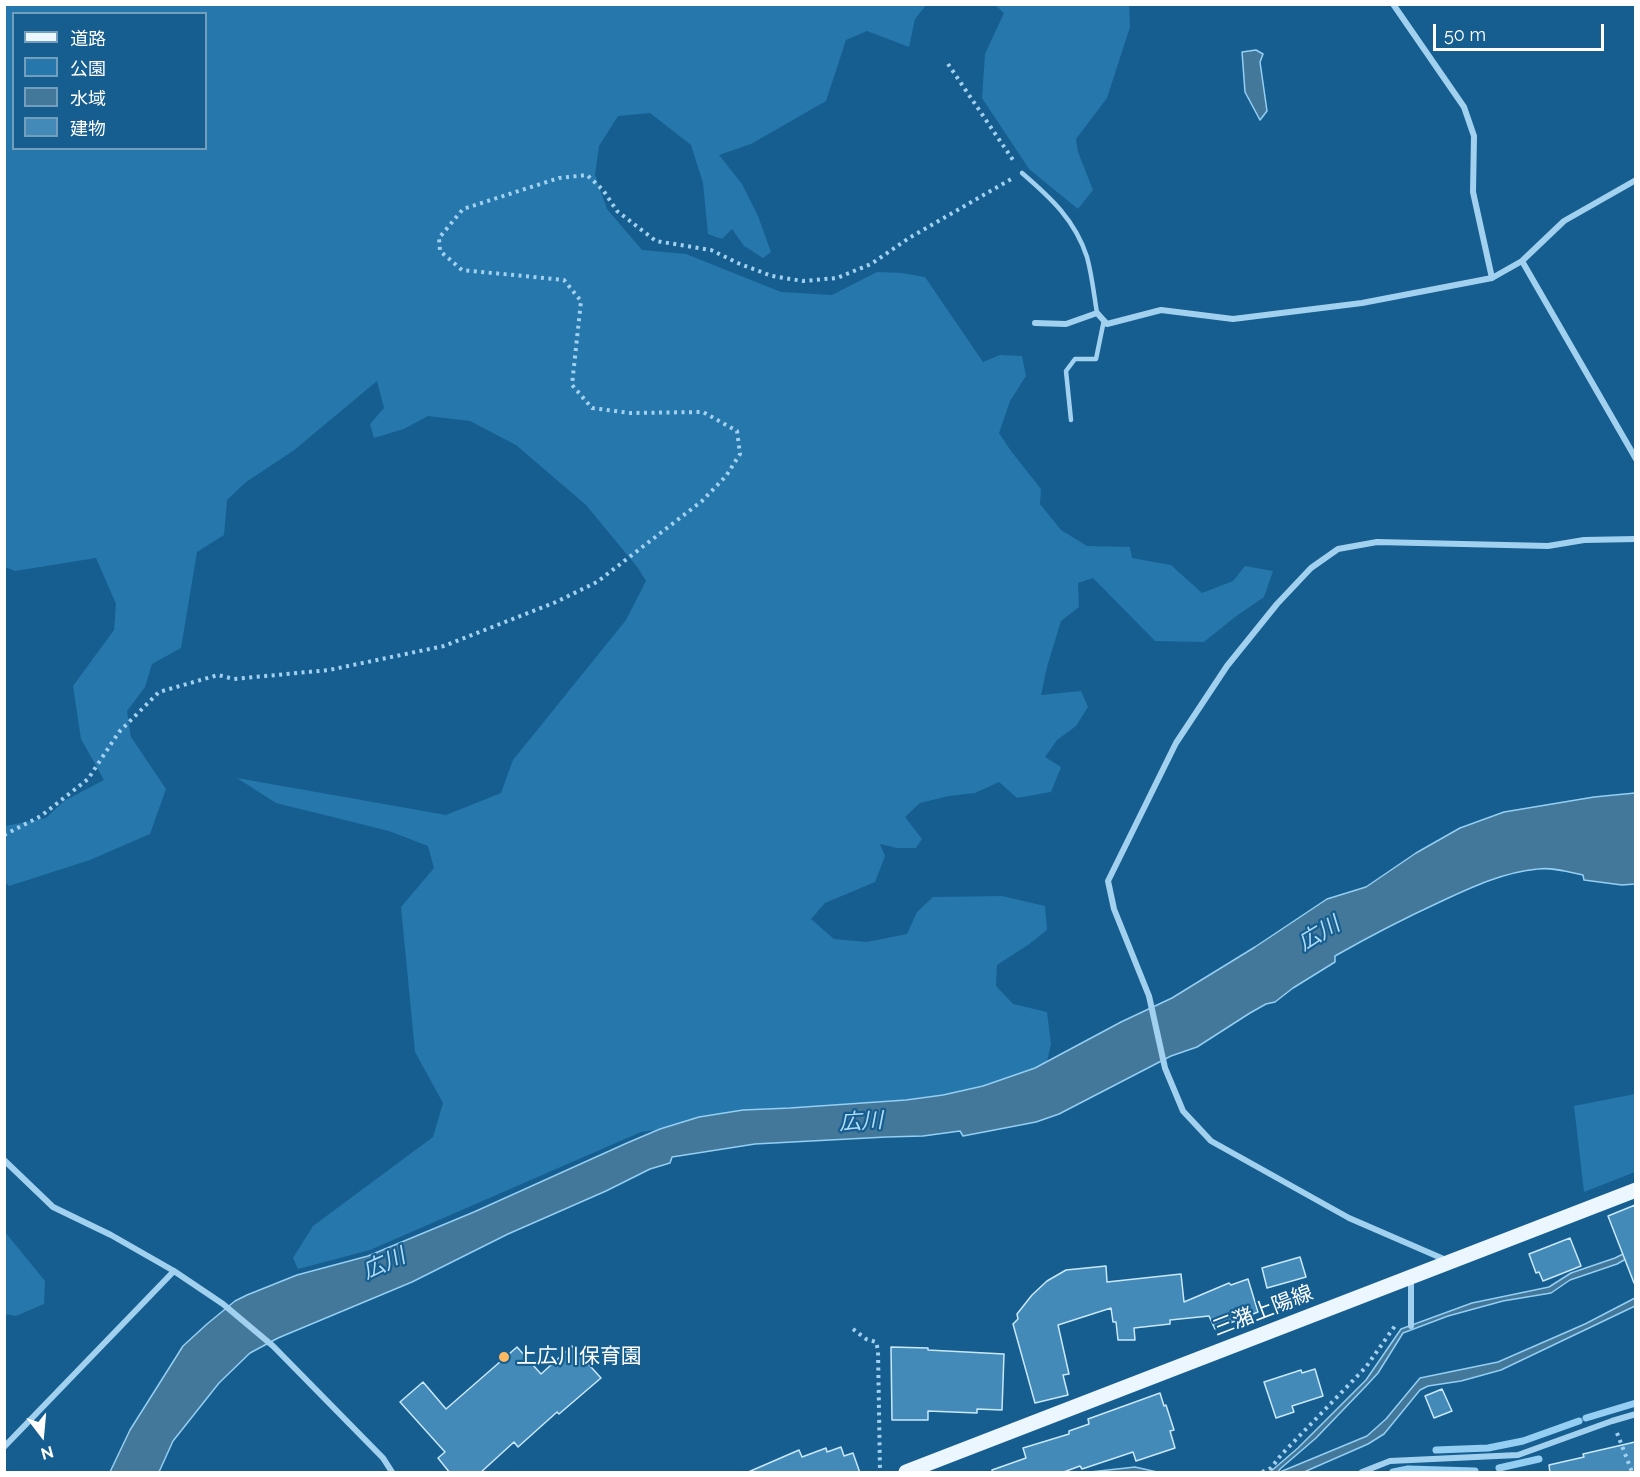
<!DOCTYPE html>
<meta charset="utf-8">
<style>
body{margin:0}
#map{position:relative;width:1640px;height:1477px;overflow:hidden;background:#165e90;font-family:Raleway,"Noto Sans JP",sans-serif}
canvas{display:block}
.frame{position:absolute;inset:0;border:6px solid #fff;pointer-events:none}
.legend{position:absolute;left:12px;top:12px;width:195px;height:138px;box-sizing:border-box;background:#165e90;border:2px solid #739ebc;margin:0;padding:8px 10px;list-style:none;font-size:18px;color:#fff}
.legend li{display:flex;align-items:center;gap:12px;height:30px}
.legend b{width:30px;border:2px solid #739ebc}
.north{position:absolute;left:12px;top:1405px;width:60px;height:60px;-webkit-text-stroke:4px #165e90;paint-order:stroke;rotate:164deg;font-size:16px;font-weight:700;line-height:24px;text-align:center;color:#fff}
.north::after{content:'';display:block;margin:auto;width:21px;height:27px;background:#fff;clip-path:polygon(50% 0,100% 100%,50% 72%,0 100%)}
.scale{position:absolute;left:1433px;top:24px;width:171px;height:27px;box-sizing:border-box;border:3px solid #fff;border-top:0;padding-left:8px;font-size:18px;line-height:21px;white-space:nowrap;color:#fff;-webkit-text-stroke:4px #165e90;paint-order:stroke}
</style>
<div id="map">
<canvas width="1640" height="1477"></canvas>
<div class="frame"></div>
<ul class="legend">
<li><b style="height:8px;background:#ebf6ff"></b>道路</li>
<li><b style="height:16px;background:#2577ac"></b>公園</li>
<li><b style="height:16px;background:#44789b"></b>水域</li>
<li><b style="height:16px;background:#438ab9"></b>建物</li>
</ul>
<div class="north">N</div>
<div class="scale">50 m</div>
</div>
<script>
const ctx = document.querySelector('canvas').getContext('2d');
ctx.lineJoin = 'round';
function paint(path, color) {
  ctx.fillStyle = color;
  ctx.fill(path, 'evenodd');
}
function stroke(path, color, width, dash) {
  ctx.strokeStyle = color;
  ctx.lineWidth = width;
  ctx.lineCap = dash ? 'butt' : 'round';
  ctx.setLineDash(dash || []);
  ctx.stroke(path);
}
function write(font, color, halo, rows, align = 'center') {
  ctx.font = font + ' Raleway,"Noto Sans JP",sans-serif';
  ctx.lineWidth = 4.5;
  ctx.setLineDash([]);
  ctx.textBaseline = 'middle';
  ctx.strokeStyle = halo;
  ctx.fillStyle = color;
  for (const [text, x, y, turn = 0] of rows) {
    ctx.save();
    ctx.translate(x, y);
    ctx.rotate((+turn || 0) * Math.PI / 180);
    ctx.textAlign = isNaN(turn) ? turn : align;
    if (halo) ctx.strokeText(text, 0, 0);
    ctx.fillText(text, 0, 0);
    ctx.restore();
  }
}
paint(new Path2D(`
 M927,4L915,19L909,47L867,31L846,40L826,101L751,144L719,155L742,184L758,216L771,252L763,258L744,246L732,229L722,239L708,234L703,183L691,145L650,113L618,116L599,146L595,175L607,209L642,250L686,254L781,292L832,295L877,272L902,273L925,277L983,362L1000,355L1022,356L1026,376L1010,401L999,433L1011,451L1041,489L1040,504L1061,530L1087,546L1130,547L1132,558L1171,565L1202,593L1233,581L1245,566L1273,571L1264,597L1235,617L1204,642L1155,641L1093,578L1078,583L1079,607L1061,621L1047,667L1041,695L1081,691L1088,707L1076,726L1057,740L1045,757L1061,767L1051,792L1017,798L999,782L975,793L949,796L920,803L905,817L922,839L916,848H897L880,844L885,856L875,882L825,903L811,919L834,939L867,942L907,934L917,912L933,897L1002,896L1045,906L1047,930L1028,945L997,965L996,986L1013,1004L1047,1012L1051,1044L1043,1078L810,1122L737,1119L641,1132L370,1250L298,1269L293,1258L313,1226L433,1137L443,1103L415,1052L401,907L434,868L428,846L389,831L276,803L237,778L446,815L501,793L513,760L626,620L646,581L638,568L586,505L516,445L470,421L428,416L404,429L374,438L370,424L384,408L377,381L293,451L246,482L227,500L224,535L197,552L181,648L152,664L145,687L127,711L131,737L166,789L150,834L90,860L9,886L5,883V826L46,818L64,801L104,780L81,739L73,686L114,630L116,604L96,558L15,571L5,567V5ZM14,14H206V148H14Z
 M995,5H1129L1130,27L1107,98L1076,139L1078,152L1093,190L1078,209L1029,169L982,98L985,54L1004,13Z
 M1635,1094V1172L1584,1192L1574,1106Z
 M5,1232L45,1281L44,1304L16,1316L5,1314Z`), '#2577ac');
const water = new Path2D(`
 M1256,50L1263,54L1260,62L1267,111L1260,120L1245,92L1242,52Z
 M1635,793V884L1622,885L1584,880L1583,875C1569,872 1553,867 1538,869C1504,872 1472,887 1442,901C1405,918 1370,936 1335,956V962L1293,988L1275,1002L1266,1004L1250,1013L1197,1047L1171,1056L1059,1114L1036,1122L963,1136L960,1131L923,1136L886,1137L755,1144L672,1157L670,1163L650,1169L606,1191L508,1234L412,1282L278,1338L250,1353L219,1383L173,1441L159,1472H110L130,1430L183,1346L207,1324L235,1301L247,1295L297,1275L368,1256L474,1212L627,1143L660,1129L699,1117L743,1110L790,1108L906,1100L943,1095L983,1086L1035,1068L1121,1022L1172,998L1255,947L1327,899L1366,887L1416,853L1460,828L1504,812L1594,797Z
 M1635,1248V1254L1617,1264L1570,1280L1551,1293L1503,1301L1448,1316L1403,1333L1378,1373L1366,1386L1316,1438L1280,1469L1278,1472H1270L1298,1448L1366,1380L1401,1329L1472,1303L1549,1287L1571,1273L1615,1258Z
 M1635,1298V1306L1501,1370L1461,1381L1428,1386L1420,1390L1384,1434L1368,1444L1304,1472H1280L1367,1436L1386,1419L1420,1378L1498,1362L1585,1324Z
 M1135,1467L1157,1472H1090Z`);
paint(water, '#44789b');
stroke(water, '#94cff3', 1.5);
stroke(new Path2D(`
 M1586,1418L1636,1403
 M1436,1450L1488,1448L1523,1441L1579,1421
 M1499,1468L1539,1459
 M1393,1472L1408,1469L1475,1471`), '#94cff3', 7);
const building = new Path2D(`
 M1635,1205V1282L1634,1283L1608,1216Z
 M1570,1238L1581,1266L1543,1281L1539,1272L1536,1273L1529,1254Z
 M1300,1257L1306,1277L1267,1288L1262,1268Z
 M1106,1266L1107,1282L1181,1274L1184,1302L1229,1283L1231,1285L1248,1279L1258,1312L1215,1329L1209,1316L1170,1320V1324L1134,1328L1135,1340H1118L1116,1322H1113L1111,1308L1058,1325L1069,1374L1063,1375L1068,1395L1035,1403L1013,1324L1018,1319L1017,1314L1032,1295L1047,1281L1066,1270Z
 M572,1346L601,1378L559,1414L557,1412L518,1447L514,1442L480,1473H450L438,1458L445,1452L400,1402L423,1382L446,1409L517,1347L541,1374Z
 M891,1347L928,1348V1350L1004,1354L1002,1410L977,1409V1413L928,1411V1420H892Z
 M1315,1369L1323,1396L1292,1406L1294,1412L1276,1418L1264,1382L1301,1370L1302,1373Z
 M1442,1389L1452,1411L1434,1418L1425,1396Z
 M1160,1393L1164,1406L1166,1405L1174,1430L1170,1431L1175,1448L1136,1461L1133,1452L1082,1469L1080,1466L1061,1473H992V1470L1026,1458L1023,1448L1069,1434V1431L1089,1424L1088,1419Z
 M1635,1442V1473H1550L1549,1465L1584,1457L1583,1454Z
 M841,1447L844,1456L853,1453L860,1473H746L799,1450L802,1457L826,1448L827,1452Z`);
paint(building, '#438ab9');
stroke(building, '#c9e8fb', 1.5);
stroke(new Path2D(`
 M948,64L1015,163
 M4,835L41,816L88,779L119,732L159,692L218,675L234,679L329,670L444,646L556,602L597,582L702,501L726,476L740,454L737,431L703,412L630,413L592,408L572,385L581,301L564,280L462,270L440,251L439,238L463,209L559,178L587,175L603,190L617,211L656,241L711,250L740,264L772,276L803,281L837,278L871,264L909,238L1013,178
 M853,1329L866,1339L876,1342L878,1350L880,1472
 M1617,1433L1632,1472
 M1262,1472L1271,1468L1281,1455L1366,1367L1397,1323`), '#a2d1f0', 4, [3, 4.5]);
stroke(new Path2D(`
 M1022,173C1051,198 1075,220 1087,257C1092,275 1094,295 1097,313
 M1071,420L1066,371L1075,359H1096L1104,320`), '#a2d1f0', 4.5);
stroke(new Path2D(`
 M1393,4L1464,107L1474,136L1473,192L1492,278
 M1522,261L1636,459
 M1035,323L1066,324L1097,313L1107,324L1161,310L1233,319L1362,303L1492,278L1522,261L1564,221L1636,180
 M4,1160L53,1207L111,1235L174,1271L223,1304L273,1346L383,1458L392,1472
 M1446,1260L1349,1218L1211,1141L1183,1111L1165,1068L1149,996L1114,909L1108,881L1176,743L1227,666L1277,604L1311,568L1338,549L1377,542L1548,546L1584,540L1636,539
 M1411,1277V1326
 M4,1447L174,1271
 M1362,1472L1390,1461L1518,1455L1612,1421L1636,1414`), '#a2d1f0', 6);
stroke(new Path2D(`
 M906,1472L1636,1190`), '#ebf6ff', 15);
for (const [x, y, r, color] of [
 [504,1357,6,"#ffb961"]
]) {
  const dot = new Path2D();
  dot.arc(x, y, r, 0, 2 * Math.PI);
  ctx.fillStyle = color;
  ctx.fill(dot);
  stroke(dot, '#165e90', 2);
}
write('21px', '#fff', '#165e90', [
 ["三潴上陽線",1263,1311,-21]
]);
write('21px', '#fff', '#165e90', [
 ["上広川保育園",516,1357]
], 'left');
write('italic 22px', '#aedbf7', '#165e90', [
 ["広川",1319,934,-31],
 ["広川",861,1122,-3],
 ["広川",384,1264,-24]
]);
</script>
